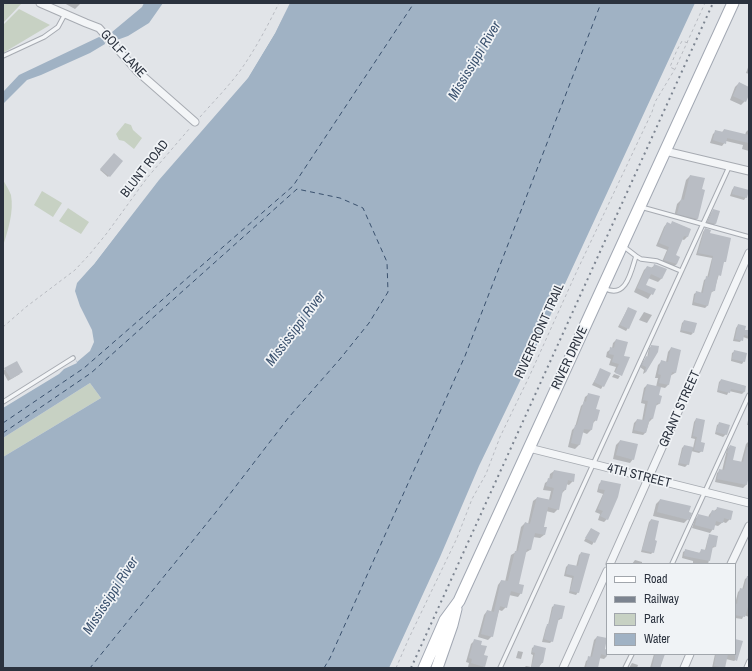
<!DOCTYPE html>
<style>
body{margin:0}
#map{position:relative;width:752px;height:671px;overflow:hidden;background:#e1e4e8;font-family:"Archivo Narrow",sans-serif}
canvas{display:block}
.frame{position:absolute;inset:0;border:4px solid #2b323e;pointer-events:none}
.legend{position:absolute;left:606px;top:563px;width:130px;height:92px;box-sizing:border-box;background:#f0f3f6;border:1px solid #a1a6ac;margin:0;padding:5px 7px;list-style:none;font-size:12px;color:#2b323e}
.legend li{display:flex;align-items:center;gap:8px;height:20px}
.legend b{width:20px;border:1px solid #a1a6ac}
</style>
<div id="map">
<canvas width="752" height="671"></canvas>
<div class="frame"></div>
<ul class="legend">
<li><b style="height:5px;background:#fff"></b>Road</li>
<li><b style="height:5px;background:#7c8490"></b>Railway</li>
<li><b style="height:11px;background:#c7d1c3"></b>Park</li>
<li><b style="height:11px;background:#a0b2c4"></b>Water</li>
</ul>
</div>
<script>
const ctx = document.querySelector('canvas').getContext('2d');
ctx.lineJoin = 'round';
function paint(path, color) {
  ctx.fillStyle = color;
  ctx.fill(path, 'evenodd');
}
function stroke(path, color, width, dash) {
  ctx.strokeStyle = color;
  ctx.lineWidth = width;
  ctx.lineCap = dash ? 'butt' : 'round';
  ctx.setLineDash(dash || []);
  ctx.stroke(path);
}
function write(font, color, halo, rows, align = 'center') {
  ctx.font = font + ' "Archivo Narrow",sans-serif';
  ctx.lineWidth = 3.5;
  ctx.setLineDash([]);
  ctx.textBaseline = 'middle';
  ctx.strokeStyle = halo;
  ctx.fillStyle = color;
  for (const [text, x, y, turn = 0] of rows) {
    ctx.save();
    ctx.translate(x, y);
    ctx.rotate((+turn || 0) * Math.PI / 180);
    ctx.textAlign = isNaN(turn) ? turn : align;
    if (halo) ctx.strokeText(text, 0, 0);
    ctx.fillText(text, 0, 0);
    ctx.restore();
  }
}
paint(new Path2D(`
 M3,3H22L3,23Z
 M19,9L50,25L3,53V25Z
 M125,123L131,125L133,130L142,138L134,149L124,141L119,140L116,134Z
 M3,180C6,185 9,190 11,195C14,212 8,230 3,246Z
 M42,191L62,203L53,217L34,205Z
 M68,208L89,222L81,234L59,221Z
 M90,383L101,398L3,457V438Z`), '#c7d1c3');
paint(new Path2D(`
 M144,3H163L149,23L128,36L117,40L112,32L142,7Z
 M289,3H695L520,381L479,466L440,557L389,668H3V457L101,398L90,383L3,438V408L59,374L64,369L77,363L76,360L89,347L92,334L73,297L75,282L94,264L160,176L248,77L275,33Z
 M99,37L104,39L105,44L90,53L41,75L27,80L3,104V92L19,75Z`), '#a0b2c4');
paint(new Path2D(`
 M286,3H290L275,33L248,78L159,180L94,264L77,283L75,291L80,306L92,330L94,342L90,351L77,362L75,358L88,346L90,334L71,298L73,281L93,262L158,175L246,76L273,32Z`), '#e1e4e8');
paint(new Path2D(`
 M64,3H81L75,9Z
 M749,65V74L746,73Z
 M739,83L749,88V92L745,101L741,105L730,100L735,87Z
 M749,129V151L742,149L743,145L726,141L722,146L710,143L713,134L716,131L722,132L724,130L745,135L746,132Z
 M114,154L122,161L108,177L100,170Z
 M690,176L701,190L704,191L697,219L693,223L674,217L677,204L681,200L686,180Z
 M734,187L746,197L744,200L730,196L732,190Z
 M714,210L715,224L713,226L706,224L711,213Z
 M673,222L690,229L687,237L684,240L681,239L675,256L677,264L673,267L661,264L667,250L656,246L664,227L667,223L670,225Z
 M705,229L725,261L722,264L714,291L710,293L708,305L705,308L692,305L694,294L697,292L701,293L704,280L707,278L712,258L696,255L703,232Z
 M655,265L662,278L658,282L648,278L645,285L654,290L648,299L634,292L644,270L647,267L651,268Z
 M628,308V328L626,331L618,327Z
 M644,312L652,315L647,323L639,320Z
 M684,321L693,333L691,335L680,332L682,323Z
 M738,325L744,330L749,331V339L743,337L740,342L733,341L736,328Z
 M616,340L623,356L628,358L621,376V374L614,372L616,367L609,365L611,359L606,357L607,352L612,348L613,343Z
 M652,346L646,372L643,374L644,370L640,367L644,360L647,358L649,348Z
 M671,348L680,351L675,373L670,376L668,385L665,388L660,387L658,396L659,404L655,406L652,419L649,422L646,432L643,435L632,433L634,423L637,420L642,421L645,404L641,403L644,388L647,385L656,387L658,378H655L658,365L661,362H666L668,352Z
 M735,351L744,361L742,364L731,361L732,353Z
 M5,369L20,374L8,381L3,372Z
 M601,369L610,374L601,389L592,385Z
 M614,374L620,376L618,379L612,377Z
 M721,380L745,386L744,392L742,394L729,391L727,395L717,392L719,382Z
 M589,394L595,409L596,420L592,424L591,430L587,434L582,432L579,445L575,449L568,447L572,430L575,427L581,406L583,404L585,397Z
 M749,416V425H747Z
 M696,419L702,451L699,453L691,451L688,464L685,467L678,465L682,448L684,446L693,448L695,439L691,438L694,422Z
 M720,423L726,434L723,437L715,434L717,425Z
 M620,441L633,459L630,463L613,459L616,445Z
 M749,441V475L746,485L743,488L715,482L717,473L720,470L722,471L727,449L730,446L732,461L741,463L746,444Z
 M554,471L573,481L569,485L566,484L565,490L561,494L558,509L554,513L546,511L543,528L544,535L540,538L533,537L530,550L525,553L518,585L521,593L518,597L509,595L506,607L502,611L499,610L492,636L488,640L478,637L484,615L487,611L491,612L498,585L501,581L505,582L511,555L516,552L521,527L525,523L528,524L533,501L537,498L549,500L551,491L543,490L545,483L549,480L550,474Z
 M602,481L619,485L607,519L604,522L598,520L600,514L595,512L603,494L597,492L599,484Z
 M660,500L688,519L684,523L653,516L656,504Z
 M718,508L730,519L726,523L723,522L718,526L714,525L713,529L710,533L692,528L695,519L699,515L708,518L709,515L712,511H714Z
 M651,520L654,541L653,552L651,554L641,552L649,522Z
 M591,529L599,533L592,545L584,541Z
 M710,536L715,547L712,548L708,564H693V561L682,558L683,552L686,550L699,553L702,550H705L708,538Z
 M581,553L578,592L576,595L569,593L572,578L564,576L566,567L568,565L576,567L579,555Z
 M635,560L642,562V564H632Z
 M749,571V617L744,615L742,619L735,618V604L738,592L741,589L742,590L745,579L748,577Z
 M555,605L562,618L559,620H557L552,641L550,643L542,642L546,627L548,625L552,607Z
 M597,637L604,650L607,651V656L604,659L599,658L597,668H584L586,661L590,658L594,640Z
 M475,640L480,645L483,656L484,666L483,668L468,667L469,663L466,662L471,644Z
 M735,641L737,659L734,661L726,659L723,668H712L715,654H735Z
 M535,646L542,663L538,668H524L526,666L531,667L533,655L531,654L532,648Z
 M518,651L523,652L521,659L516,658Z
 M654,654H664L660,668H650Z
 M632,663L638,665L637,668H629Z`), '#0003');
stroke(new Path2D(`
 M3,423L84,368L293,186L414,3
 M3,433L91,373L297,189L340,198L363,208L387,262L388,292L369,323L340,359L289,417L216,512L90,668
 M324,668L330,658L465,356L601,3`), '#3a516e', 1, [5, 4]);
paint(new Path2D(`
 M739,82L749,87V95L746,102L733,96Z
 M724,129L749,135V143L727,138L726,144L713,140L715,130L723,132Z
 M114,153L123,161L110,177L100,169Z
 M690,175L705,178L702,189L705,190L698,219L677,214L681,199L684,200Z
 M734,186L749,190L747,198L732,194Z
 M713,209L720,211L716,224L708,222Z
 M672,221L691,229L688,237L684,236L676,255L680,257L677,264L664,260L669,247L659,243L667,222L671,224Z
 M705,228L711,230L710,233L731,238L726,262H724L721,276L718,275L715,291H712L708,306L694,302L696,291L703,293L706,276L709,277L713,256L698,253Z
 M654,264L667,269L662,279L651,274L646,285L656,289L653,295L637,288L647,266L653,268Z
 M628,307L637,311L629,329L620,325Z
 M684,320L697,323L694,333L681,330Z
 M738,324L746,326L745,330H749V336L744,335L743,341L735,339Z
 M616,339L628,342L624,356L630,357L622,376L615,373L619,364L612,362L614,355L609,354L610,347L614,348Z
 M651,345L659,346L658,352L646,372H645L646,367L642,365L646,356L648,357Z
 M671,347L681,350L676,373L672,372L669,385L659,383L661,375L658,374L661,360L668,362Z
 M734,350L747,353L745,362L732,359Z
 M17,361L23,372L11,379L4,368Z
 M600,368L611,373L604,387L594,382Z
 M721,379L746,386L745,392L731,389L730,393L718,390Z
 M647,384L661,387L659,395L662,396L660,404L657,403L653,419L650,418L646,433L634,430L637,419L644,420L648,401L643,400Z
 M588,393L600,396L596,409L600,410L597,421L594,420L592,430L584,429L580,445L571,443L575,425H577L584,401L586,402Z
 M696,418L705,420L701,442L705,443L703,452L694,450L697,437L693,436Z
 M719,422L730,425L727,435L716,432Z
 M620,440L638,444L634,460L616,455Z
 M684,445L693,447L689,465L679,463Z
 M730,445L736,447L733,460L743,462L747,447H749V475L747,485L717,479L719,469L724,470L728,453H727Z
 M554,470L575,474L574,482L568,480L566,490H563L559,510L548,507L544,527H547L545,535L535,533L531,550L527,549L519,584L524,585L522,594L511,591L507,608L500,606L493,637L481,634L487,610L494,612L501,580L508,581L515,551H518L525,522L530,524L537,497L551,500L554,488L546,486L548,478L552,479Z
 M601,480L621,484L618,497L608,520L600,516L603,511L598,509L605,490L599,489Z
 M660,499L691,506L689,512L692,513L689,520L657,512Z
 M717,507L733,511L731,520L724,518L723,523L716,521L714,530L695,525L698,514L710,517L712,510L716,511Z
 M651,519L659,521L655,540L657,541L654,553L642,550Z
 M591,528L600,533L595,543L585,538Z
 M709,534L718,536L716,547L713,546L710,561L684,556L685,549L700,553L701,549L706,550Z
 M581,552L590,554L579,593L570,591L574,576L566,574L568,564L578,566Z
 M747,576H749V603L745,617L735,615V603L737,604L740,588L744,589Z
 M554,604L565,606L562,619L559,618L553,642L544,639L547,624H549Z
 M597,636L607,638L605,649L607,650V656L601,654L598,668H586L588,656L592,657Z
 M474,639L482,641L481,645L487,646L484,655L488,656L485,667L471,663L472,659L469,658Z
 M735,639L743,641L737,661L735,660Z
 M534,645L546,648L543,663H541L539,668H531L535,653L532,652Z
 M655,654H665L660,668H652Z
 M716,654H728L725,668L714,666Z`), '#b9bdc4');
const lane = new Path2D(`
 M3,56L44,37L58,27L65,14
 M641,207L749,237
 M623,246L636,256L641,259L657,261L681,271
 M604,288C626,300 631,272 636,256
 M3,402L73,358
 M672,564L749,395
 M500,668L729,167
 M625,668L632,654
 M746,668L749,661`);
const street = new Path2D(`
 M40,3L86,23L99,28L137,71L195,122
 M665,151L749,171
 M529,448L749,503
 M610,564L749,253
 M731,564L749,526
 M563,668L607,571
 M684,668L690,654`);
const primary = new Path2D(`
 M424,668L445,620L459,601L733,3
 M437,668L452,625L456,609`);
stroke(lane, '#a7abb2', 5.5);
stroke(street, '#a7abb2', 9);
stroke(primary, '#a2a8b3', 13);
stroke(new Path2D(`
 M674,69L670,67L677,50L682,41L688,43
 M200,117C214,101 230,85 242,68C256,48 268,25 279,3
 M3,327L26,307L75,270L89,255L107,233L147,178L190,128
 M396,668L409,638L457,538L472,499L486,474L500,437L529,377L576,273L652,112L655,102L675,69L705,3`), '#b7bac0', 1, [3, 3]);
stroke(lane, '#f3f5f7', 3.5);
stroke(street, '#f3f5f7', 7);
stroke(primary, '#fff', 11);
stroke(new Path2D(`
 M411,668L713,3`), '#7c8490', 2, [2, 4]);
write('13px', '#2b323e', '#f0f3f6', [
 ["GOLF LANE",123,54,47],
 ["BLUNT ROAD",145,169,-52],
 ["RIVERFRONT TRAIL",540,331,-66],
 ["RIVER DRIVE",570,358,-65],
 ["GRANT STREET",680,409,-66],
 ["4TH STREET",639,476,14]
]);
write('italic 14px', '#3a516e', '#f0f3f6', [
 ["Mississippi River",475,61,-59],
 ["Mississippi River",296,329,-53],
 ["Mississippi River",111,596,-57]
]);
</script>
